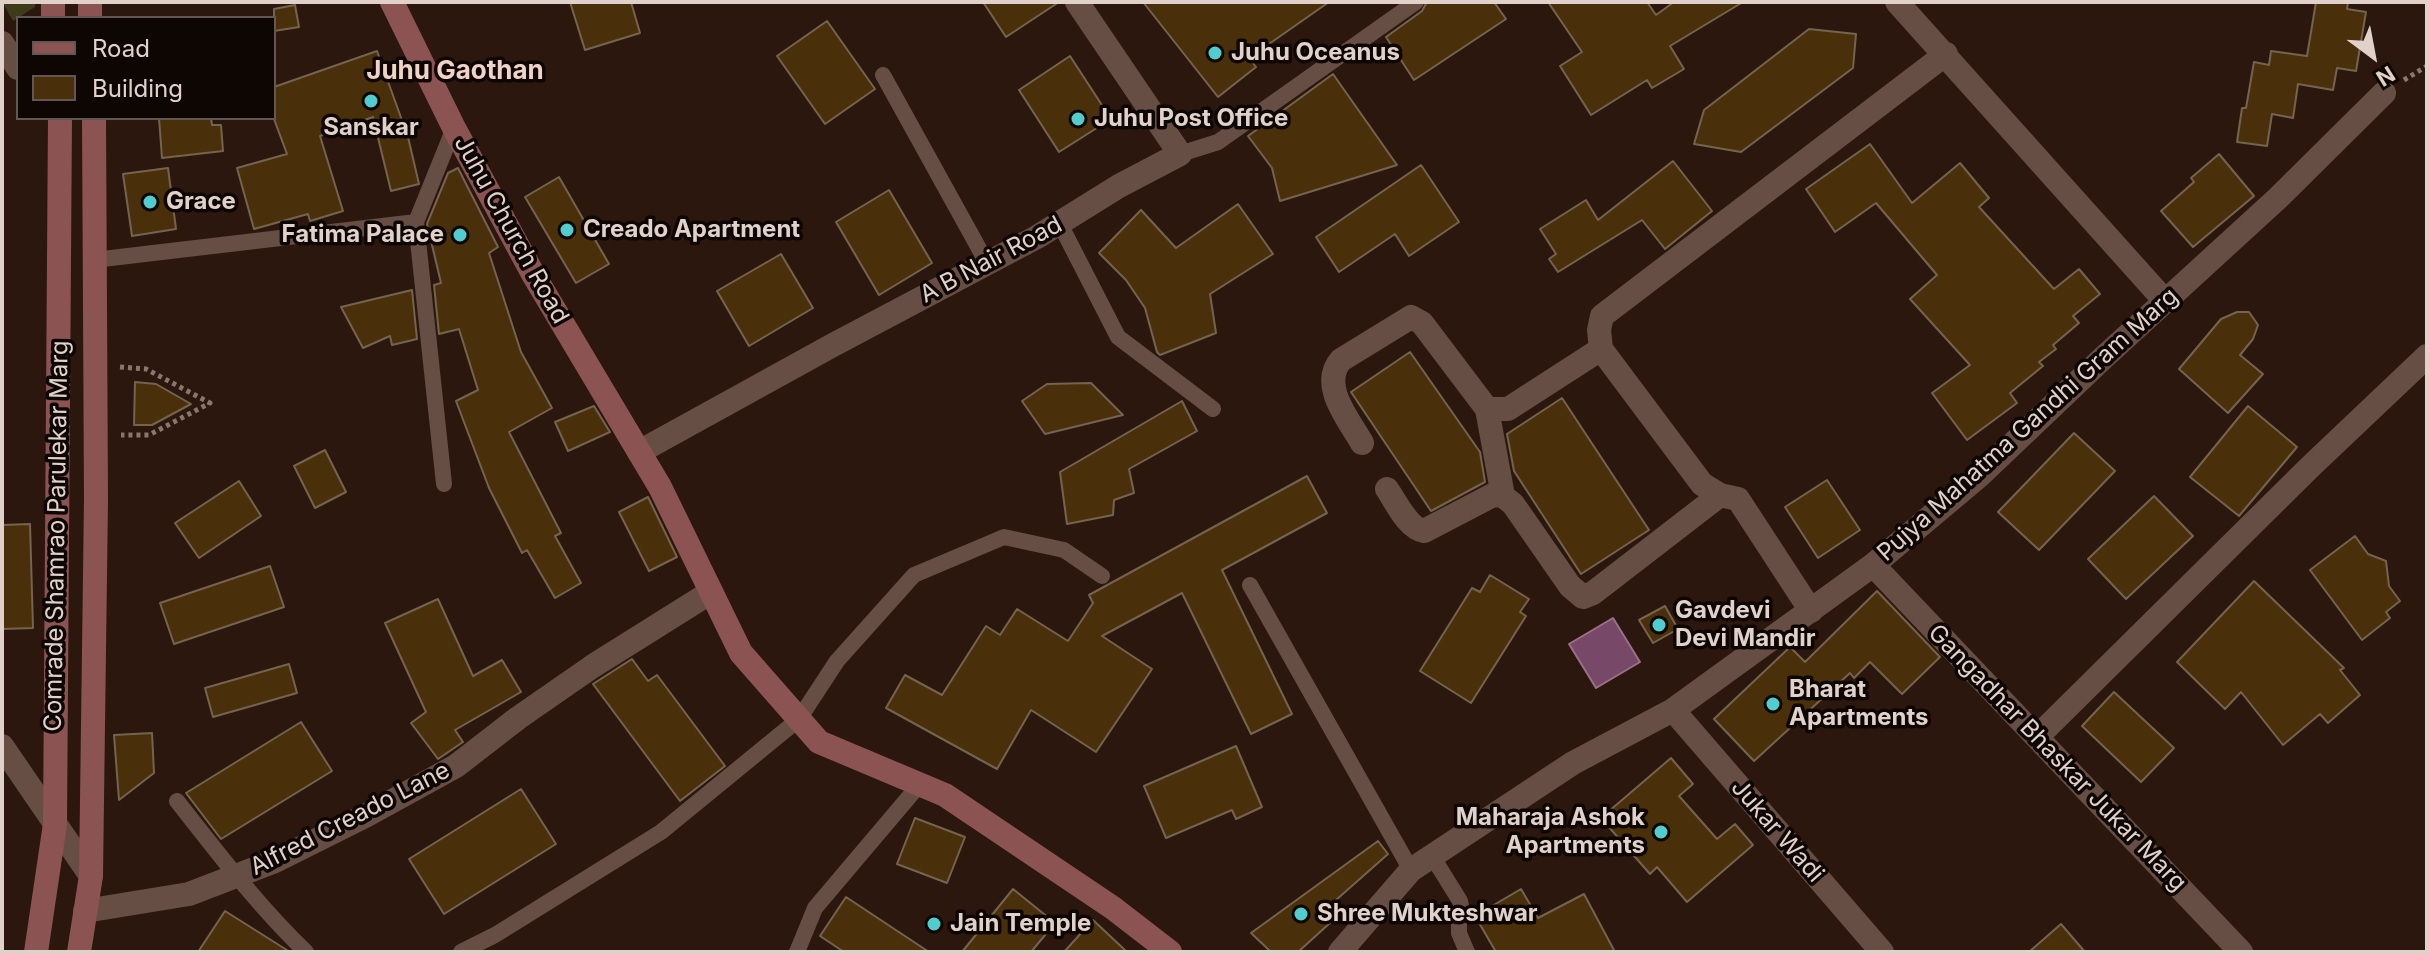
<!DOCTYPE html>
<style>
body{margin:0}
#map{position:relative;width:2429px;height:954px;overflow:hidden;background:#2c170f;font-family:Inter,sans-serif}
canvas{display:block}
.frame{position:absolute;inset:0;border:4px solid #e1d1cb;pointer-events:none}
.legend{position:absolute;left:16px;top:16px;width:260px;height:104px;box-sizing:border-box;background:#0e0603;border:2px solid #625753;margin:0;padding:10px 14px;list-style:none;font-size:24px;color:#e1d1cb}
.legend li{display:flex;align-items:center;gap:16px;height:40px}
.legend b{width:40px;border:2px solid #625753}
.north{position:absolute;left:2333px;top:16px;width:80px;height:80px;-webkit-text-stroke:6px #0e0603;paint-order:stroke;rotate:148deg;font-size:22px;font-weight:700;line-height:32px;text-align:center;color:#e1d1cb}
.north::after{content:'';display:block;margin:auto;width:28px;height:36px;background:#e1d1cb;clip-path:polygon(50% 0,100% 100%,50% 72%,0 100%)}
</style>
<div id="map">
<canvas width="2429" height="954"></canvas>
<div class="frame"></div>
<ul class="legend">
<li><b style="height:10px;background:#8c5353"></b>Road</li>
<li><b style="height:22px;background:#49300a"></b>Building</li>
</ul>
<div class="north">N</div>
</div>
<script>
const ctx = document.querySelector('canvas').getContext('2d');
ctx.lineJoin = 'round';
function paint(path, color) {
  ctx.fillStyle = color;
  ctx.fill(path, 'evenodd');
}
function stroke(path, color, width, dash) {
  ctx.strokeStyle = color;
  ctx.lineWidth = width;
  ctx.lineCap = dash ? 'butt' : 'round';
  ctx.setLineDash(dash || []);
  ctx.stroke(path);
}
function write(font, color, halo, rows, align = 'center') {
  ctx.font = font + ' Inter,sans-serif';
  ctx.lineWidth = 7;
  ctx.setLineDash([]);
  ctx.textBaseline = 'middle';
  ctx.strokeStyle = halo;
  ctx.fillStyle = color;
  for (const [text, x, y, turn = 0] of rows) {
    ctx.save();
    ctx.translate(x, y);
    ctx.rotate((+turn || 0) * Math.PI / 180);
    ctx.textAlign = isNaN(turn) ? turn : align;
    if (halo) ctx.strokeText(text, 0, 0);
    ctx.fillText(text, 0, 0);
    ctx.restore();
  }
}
paint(new Path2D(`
 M2,2H35V7L13,21Z`), '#3e3b18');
const water = new Path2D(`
 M1613,618L1640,662L1596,688L1569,644Z`);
paint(water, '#784868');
stroke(water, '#987186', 2);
const building = new Path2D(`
 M570,2H631L640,33L585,50Z
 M983,2H1059L1006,37Z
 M1143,2H1329L1249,58L1256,67L1218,97Z
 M1427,2H1494L1506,19L1414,80L1386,37L1422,11Z
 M1548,2H1647L1656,15L1674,2H1743L1670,46L1684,69L1652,88L1647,80L1591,115L1560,66L1582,52Z
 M2316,2H2348L2347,9L2366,12L2356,71L2337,68L2333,90L2298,84L2293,118L2272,114L2267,146L2237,142L2242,108H2246L2254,62L2269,65L2271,51L2307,56Z
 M295,5L299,27L274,31V9Z
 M827,21L875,89L825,124L777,56Z
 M1809,29L1856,34L1853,68L1741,152L1694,144L1704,110Z
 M377,51L408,137L419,184L391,191L373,117L320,136L343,211L310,221L308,214L254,229L237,168L287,154L274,119V87Z
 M1070,56L1111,119L1059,152L1019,90Z
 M1333,74L1397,165L1280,201L1272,168L1248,136Z
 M159,118H211L212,125H221L223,151L162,158Z
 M1870,144L1912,203L1960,163L1989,198L1979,207L2054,289L2079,269L2100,294L2073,316L2079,323L2053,345L2056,349L2039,362L2043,366L2010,393L2017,403L1967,440L1932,393L1970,365L1910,299L1937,275L1876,203L1835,232L1806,189Z
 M2219,154L2254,196L2193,247L2161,211L2194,182L2191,178Z
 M1673,161L1712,211L1665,249L1642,220L1558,272L1549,259L1556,254L1540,229L1586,200L1598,220Z
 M1421,165L1459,222L1409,256L1395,234L1339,272L1316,237Z
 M168,168L176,229L132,236L123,174Z
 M458,168L498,247L489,253L521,352L552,408L509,432L561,533L555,536L581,583L555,598L527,550L522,553L489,488L456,401L478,390L459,329L439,334L434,285L441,283L427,224L448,173Z
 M559,177L609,264L576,283L525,197Z
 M889,190L932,263L879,295L836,222Z
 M1238,204L1273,254L1210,294L1216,333L1160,355L1157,352L1145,308L1126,280L1099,253L1141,210L1176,248Z
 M781,254L813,308L749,346L717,291Z
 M412,290L417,339L392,345L390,336L363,348L341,307Z
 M2237,312H2249L2258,325L2253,339L2240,355L2263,374L2228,413L2179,369L2221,319Z
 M1410,352L1480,452L1485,482L1431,511L1351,392Z
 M135,382L156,384L191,404L152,425H134Z
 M1091,383L1123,415L1045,434L1022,401L1047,384Z
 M1562,398L1649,530L1581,574L1514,471L1507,434Z
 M1182,401L1197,431L1129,469L1134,493L1114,500L1113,515L1067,524L1060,472Z
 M594,406L610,432L568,451L555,422Z
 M2248,406L2297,447L2239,516L2190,477Z
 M2074,433L2115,471L2039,550L1998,512Z
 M325,450L346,492L315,508L294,466Z
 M1307,476L1327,513L1222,570L1292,714L1251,734L1182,593L1102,636L1152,669L1096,752L1031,710L997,769L886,708L905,675L942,695L986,626L1000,635L1017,609L1068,641L1093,603L1089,595Z
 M1827,480L1860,530L1818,558L1785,507Z
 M239,481L261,516L199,558L175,523Z
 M2154,496L2193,536L2126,599L2088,559Z
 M648,497L677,557L649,571L619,512Z
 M30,524L33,628L2,629V525Z
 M2355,536L2368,554L2386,561L2389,586L2400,601L2386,612L2390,618L2362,640L2310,570Z
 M270,566L284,607L174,644L160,603Z
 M1490,575L1529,599L1520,612L1526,616L1471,703L1420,671L1472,588L1480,592Z
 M2254,581L2344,668L2340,670L2360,695L2328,723L2320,714L2283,745L2241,692L2225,709L2177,662Z
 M1877,591L1940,657L1902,694L1870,662L1854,678L1850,673L1754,761L1714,719L1790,647L1805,662Z
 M438,599L473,676L502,660L521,692L455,730L463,742L438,759L411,723L426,712L385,623Z
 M1665,606L1678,629L1653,643L1639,620Z
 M632,659L648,681L657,675L725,766L680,801L593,684Z
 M289,664L297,693L213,717L205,688Z
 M2114,692L2174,748L2141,782L2082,726Z
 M301,722L332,771L221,839L186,793Z
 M152,733L154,773L119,800L114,735Z
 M1236,746L1262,807L1236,819L1232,810L1166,838L1144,786Z
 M1671,758L1693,784L1679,796L1717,839L1735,824L1753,845L1687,902L1657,867L1650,874L1601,818Z
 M521,789L556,844L444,914L409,859Z
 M915,818L965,837L947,883L897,864Z
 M1378,841L1388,854L1336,900L1341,913L1298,952H1271L1251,933Z
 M1013,889L1055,923L1031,952H962Z
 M1521,889L1538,918L1584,894L1615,952H1496L1475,916Z
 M846,897L929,952H844L820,936Z
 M225,911L290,952H198Z
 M1093,920L1127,952H1064Z
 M2061,924L2085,952H2029Z`);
paint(building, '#49300a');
stroke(building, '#74634f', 2);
stroke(new Path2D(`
 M2404,80L2427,66
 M120,367L146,369L210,403L149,435H121`), '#88766f', 5, [4, 4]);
stroke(new Path2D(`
 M883,75L987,263
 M1180,154L1218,142L1416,2
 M1060,224L1118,337L1213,409
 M94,260L416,222
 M444,484L416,222L454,128
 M1250,585L1411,870
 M177,801C218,853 258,906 306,952
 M1432,856L1460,901L1462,911L1459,921V933L1467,952
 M461,952L495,935L661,832L799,719L837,661L914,575L1004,537L1064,550L1102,576
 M797,952L815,908L920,784`), '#674e44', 16);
stroke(new Path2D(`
 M1897,2L2165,301
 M2,43L18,68
 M1601,349L1599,330L1602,316L1946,54
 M1487,409L1503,496
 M1362,443C1349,420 1319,385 1341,360L1411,317L1422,323L1487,409H1508L1601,349L1702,484L1720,495L1738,499L1811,611
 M639,452L833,345L1037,237L1119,186L1180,154L1077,2
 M1387,489C1396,502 1408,529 1424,531L1493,495L1503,496L1513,504L1570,586L1583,597L1593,593L1720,495
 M1873,565L2241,952
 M1673,710L1882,952
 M2037,737L2310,467L2427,356
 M2,746L91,876
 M85,911L189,894L275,861L367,815L456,766L518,718L593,666L711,592
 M1340,952L1411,870L1573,763L1673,710L1873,565L1979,476L2102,359L2278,198L2384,93`), '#674e44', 24);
stroke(new Path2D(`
 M53,2V18
 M90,2V18
 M392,2L454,128L533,274L660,487L741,653L819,742L945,795L1113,908L1170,952
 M36,952L55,824L60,118
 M79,952L91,876L96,499L94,118`), '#8c5353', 24);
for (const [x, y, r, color] of [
 [1215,53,8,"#52cdcf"],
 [371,101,8,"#52cdcf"],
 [1078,119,8,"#52cdcf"],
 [150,202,8,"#52cdcf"],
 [567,230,8,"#52cdcf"],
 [460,235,8,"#52cdcf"],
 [1659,625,8,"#52cdcf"],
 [1773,704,8,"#52cdcf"],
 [1661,832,8,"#52cdcf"],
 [1301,914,8,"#52cdcf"],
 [934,924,8,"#52cdcf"]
]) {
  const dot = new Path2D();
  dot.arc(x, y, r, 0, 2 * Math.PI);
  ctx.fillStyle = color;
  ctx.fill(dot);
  stroke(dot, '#0e0603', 3);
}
write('bold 24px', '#e1d1cb', '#0e0603', [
 ["Juhu Oceanus",1231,53],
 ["Juhu Post Office",1094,119],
 ["Sanskar",371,128,"center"],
 ["Grace",166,202],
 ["Creado Apartment",583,230],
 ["Fatima Palace",444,235,"right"],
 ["Gavdevi",1675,611],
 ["Devi Mandir",1675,639],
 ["Bharat",1789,690],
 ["Apartments",1789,718],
 ["Maharaja Ashok",1645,818,"right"],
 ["Apartments",1645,846,"right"],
 ["Shree Mukteshwar",1317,914],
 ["Jain Temple",950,924]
], 'left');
write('24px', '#e1d1cb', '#0e0603', [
 ["Juhu Church Road",511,230,61],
 ["A B Nair Road",991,260,-28],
 ["Pujya Mahatma Gandhi Gram Marg",2028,425,-42],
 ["Comrade Shamrao Parulekar Marg",57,536,-89],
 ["Gangadhar Bhaskar Jukar Marg",2057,758,46],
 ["Alfred Creado Lane",350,819,-27],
 ["Jukar Wadi",1777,831,49]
]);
write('bold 26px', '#f0d2c6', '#0e0603', [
 ["Juhu Gaothan",455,71]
]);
</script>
